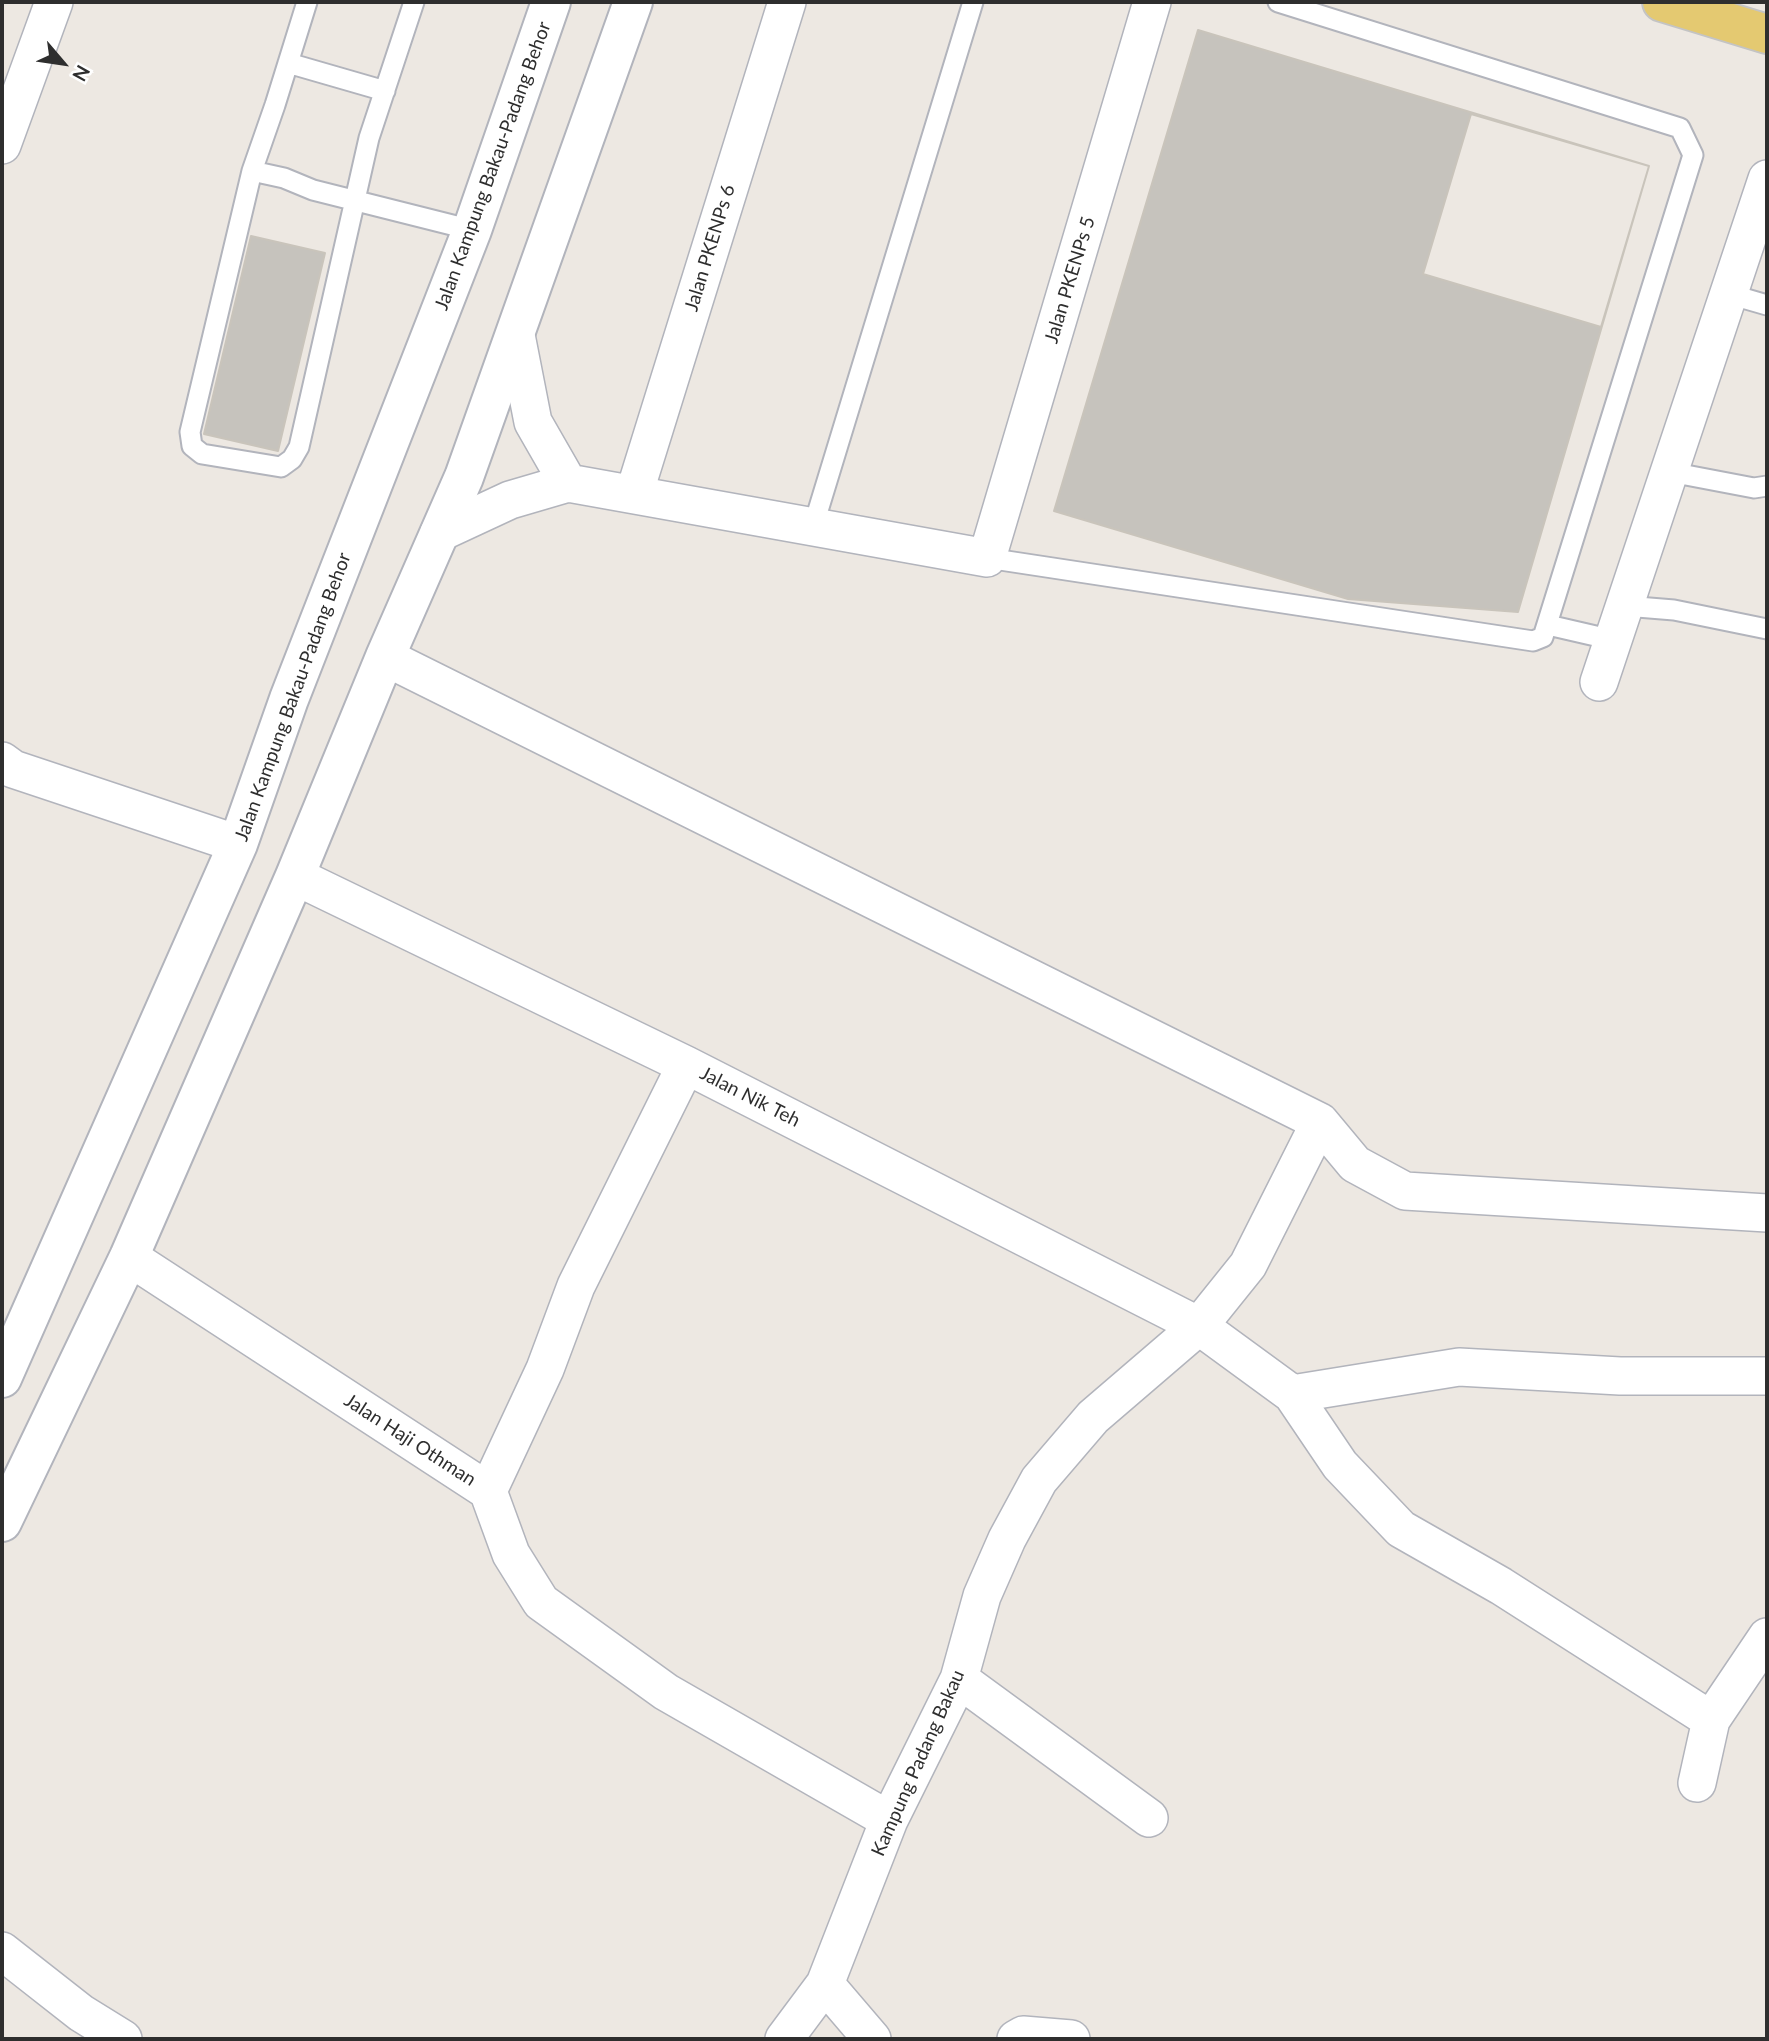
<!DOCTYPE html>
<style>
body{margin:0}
#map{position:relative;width:1769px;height:2041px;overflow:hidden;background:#ede8e2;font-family:Lato,sans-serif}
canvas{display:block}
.frame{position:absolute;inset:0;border:4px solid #2e2e2e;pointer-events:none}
.north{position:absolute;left:28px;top:28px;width:70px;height:70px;-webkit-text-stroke:5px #fff;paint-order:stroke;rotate:119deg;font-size:19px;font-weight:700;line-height:28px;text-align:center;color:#2e2e2e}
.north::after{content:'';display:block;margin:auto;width:24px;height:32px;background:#2e2e2e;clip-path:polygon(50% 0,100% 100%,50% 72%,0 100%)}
</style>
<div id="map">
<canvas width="1769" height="2041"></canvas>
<div class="frame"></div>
<div class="north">N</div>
</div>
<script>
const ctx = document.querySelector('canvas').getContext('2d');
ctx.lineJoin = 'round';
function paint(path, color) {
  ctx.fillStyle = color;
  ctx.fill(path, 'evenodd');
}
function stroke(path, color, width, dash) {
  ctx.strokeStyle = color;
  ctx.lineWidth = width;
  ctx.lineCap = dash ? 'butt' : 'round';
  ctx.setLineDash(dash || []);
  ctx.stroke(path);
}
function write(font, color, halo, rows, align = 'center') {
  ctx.font = font + ' Lato,sans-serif';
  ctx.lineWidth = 5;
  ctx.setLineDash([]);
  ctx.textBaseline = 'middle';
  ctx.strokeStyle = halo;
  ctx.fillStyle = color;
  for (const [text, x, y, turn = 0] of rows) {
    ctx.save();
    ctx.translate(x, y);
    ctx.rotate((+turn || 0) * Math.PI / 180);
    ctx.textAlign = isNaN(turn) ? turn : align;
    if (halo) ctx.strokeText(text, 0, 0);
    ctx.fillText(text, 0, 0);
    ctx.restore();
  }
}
const building = new Path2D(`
 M1198,30L1649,166L1518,612L1348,599L1054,511Z
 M1471,114L1649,166L1601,327L1423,274Z
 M251,236L325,253L278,451L204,434Z`);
paint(building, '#c6c3bd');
stroke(building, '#c9c4bb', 2);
const service = new Path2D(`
 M307,2L275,105L252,171L284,178L313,190L472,230
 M288,63L385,91
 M252,171L190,432L192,446L202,454L281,467L292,459L299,447L369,138L414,2
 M1729,294L1767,305
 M1670,472L1754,488L1767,486
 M813,527L973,2
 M987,558L1533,641L1543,637L1693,155L1680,128L1278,2
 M1625,606L1674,610L1767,629
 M1548,625L1613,640`);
const minor = new Path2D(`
 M2,145L54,2
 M516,335L533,422L568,483
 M634,494L787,2
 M439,533L510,500L568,483L987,558L1152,2
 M385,657L1320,1122L1355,1164L1405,1191L1767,1213
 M1599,682L1767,179
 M2,761L13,769L238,844
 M295,876L686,1065L1199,1326L1292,1394L1340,1465L1401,1529L1501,1586L1711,1720
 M129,1257L488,1491L511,1554L541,1602L666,1692L889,1820
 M1292,1394L1459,1367L1620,1376H1767
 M488,1491L545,1369L576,1286L686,1065
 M959,1679L1149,1818
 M1697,1783L1711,1720L1767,1637
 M2,1951L81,2013L123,2039
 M825,1984L872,2039
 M784,2039L825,1984L889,1820L959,1679L982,1596L1007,1539L1039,1480L1093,1417L1199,1326L1248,1265L1320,1122
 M1016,2039L1023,2035L1071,2039`);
const tertiary = new Path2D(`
 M2,1378L238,844L289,699L472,230L551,2
 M2,1522L129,1257L295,876L385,657L464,477L633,2`);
const primary = new Path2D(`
 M1662,2L1767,34`);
stroke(service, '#b2b4bc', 23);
stroke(minor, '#b2b4bc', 40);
stroke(tertiary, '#b2b4bc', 42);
stroke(primary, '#c4c4c4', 42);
stroke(service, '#fff', 19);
stroke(minor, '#fff', 37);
stroke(tertiary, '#fff', 38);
stroke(primary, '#e4c971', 38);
write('19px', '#2e2e2e', '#fff', [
 ["Jalan Kampung Bakau-Padang Behor",493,166,-70],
 ["Jalan PKENPs 6",710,248,-73],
 ["Jalan PKENPs 5",1070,280,-73],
 ["Jalan Kampung Bakau-Padang Behor",293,697,-70],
 ["Jalan Nik Teh",750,1097,27],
 ["Jalan Haji Othman",410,1440,33],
 ["Kampung Padang Bakau",918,1763,-66]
]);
</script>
